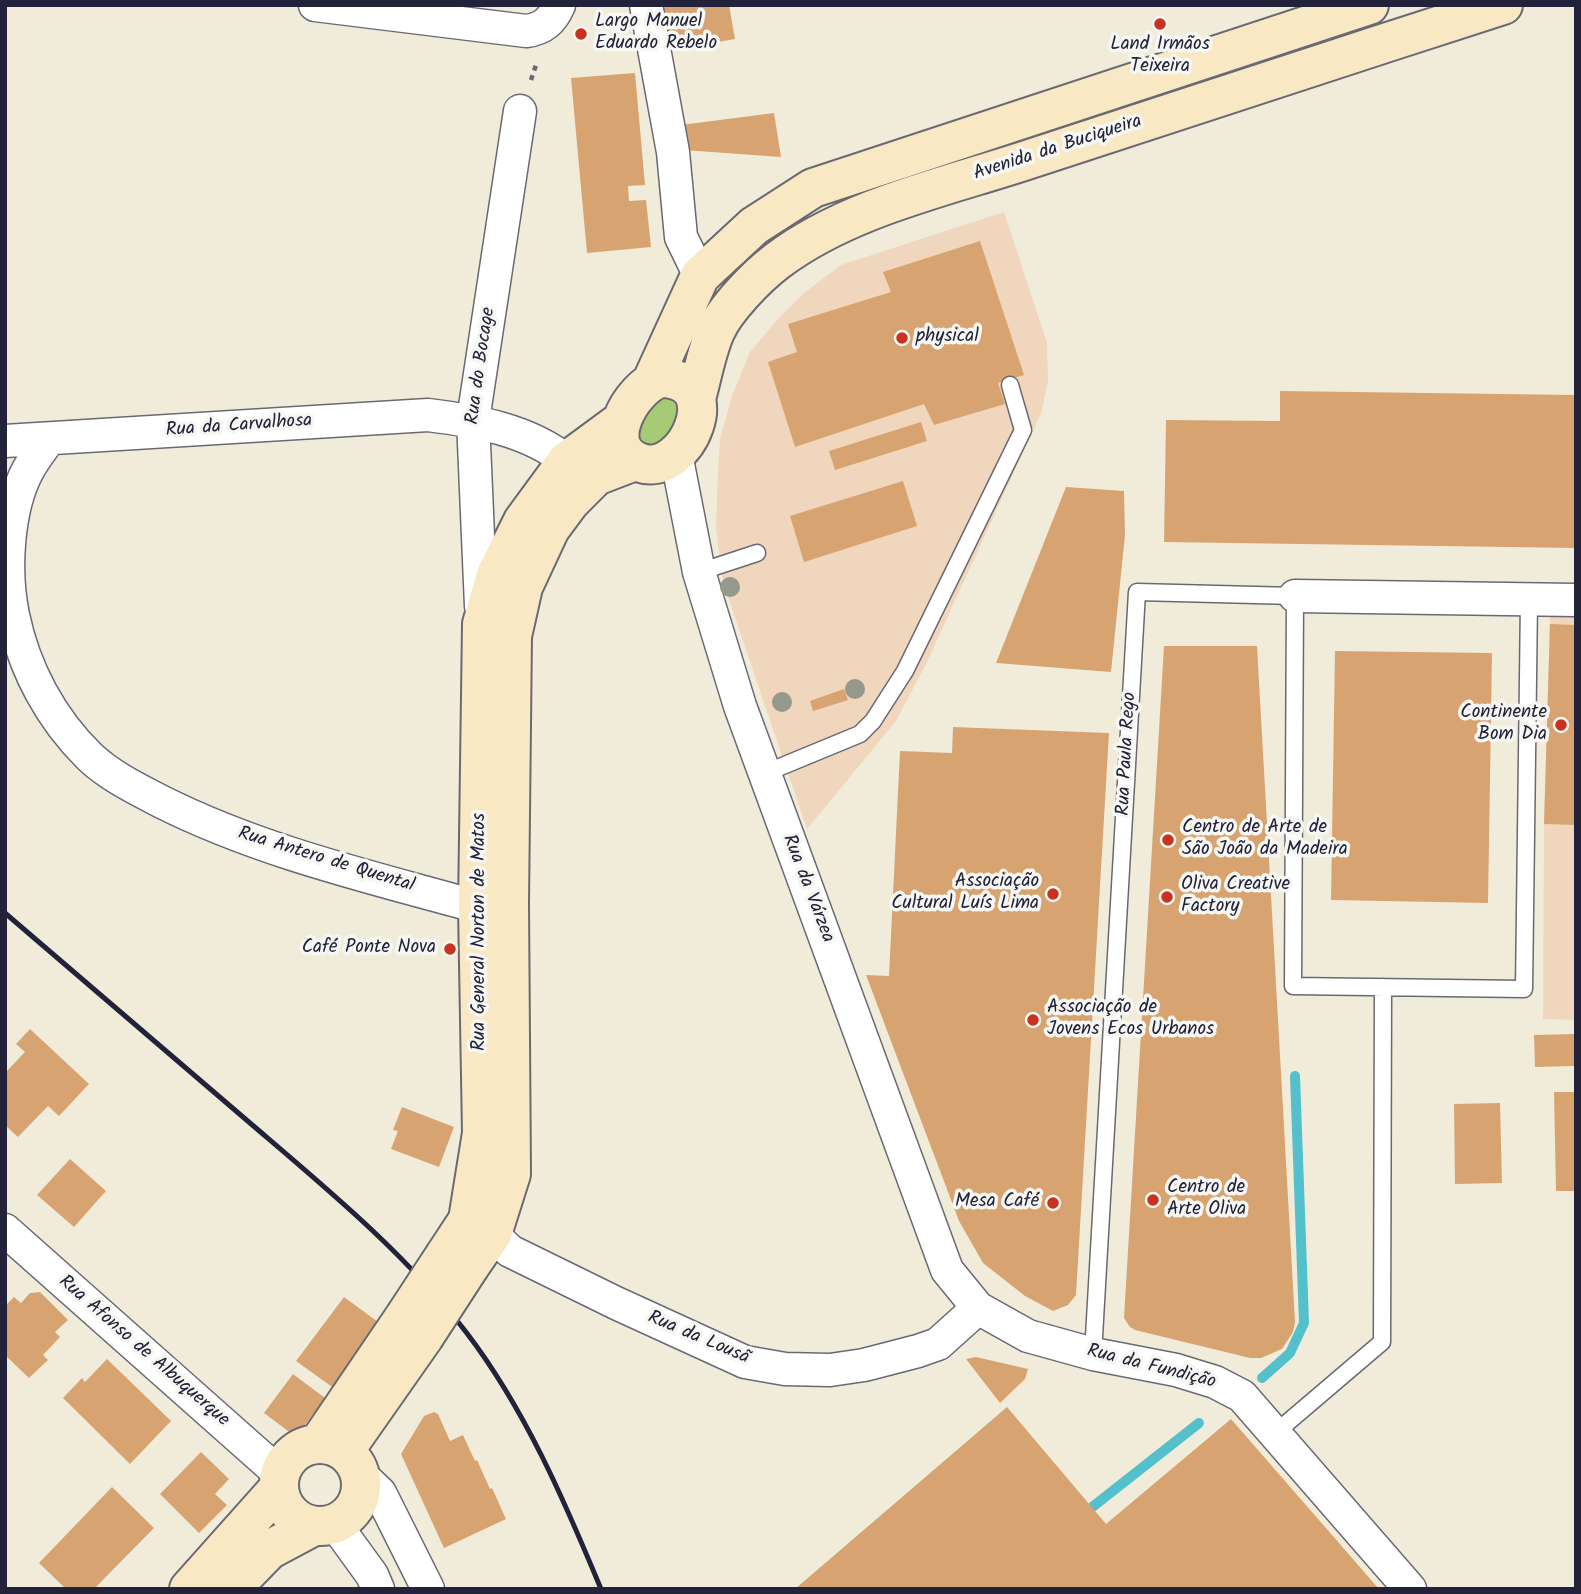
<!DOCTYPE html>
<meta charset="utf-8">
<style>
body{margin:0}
#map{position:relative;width:1581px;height:1594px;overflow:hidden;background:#f1ecda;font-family:Kalam,sans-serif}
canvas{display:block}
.frame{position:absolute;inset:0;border:7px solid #22223b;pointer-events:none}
</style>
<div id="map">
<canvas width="1581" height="1594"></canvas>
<div class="frame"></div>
</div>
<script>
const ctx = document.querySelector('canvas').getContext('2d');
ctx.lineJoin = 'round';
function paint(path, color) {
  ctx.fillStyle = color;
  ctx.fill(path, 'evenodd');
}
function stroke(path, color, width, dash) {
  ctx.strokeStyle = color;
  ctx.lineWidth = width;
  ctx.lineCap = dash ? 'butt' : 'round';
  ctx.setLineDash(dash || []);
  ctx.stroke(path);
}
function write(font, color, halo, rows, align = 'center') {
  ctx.font = font + ' Kalam,sans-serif';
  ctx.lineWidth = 7;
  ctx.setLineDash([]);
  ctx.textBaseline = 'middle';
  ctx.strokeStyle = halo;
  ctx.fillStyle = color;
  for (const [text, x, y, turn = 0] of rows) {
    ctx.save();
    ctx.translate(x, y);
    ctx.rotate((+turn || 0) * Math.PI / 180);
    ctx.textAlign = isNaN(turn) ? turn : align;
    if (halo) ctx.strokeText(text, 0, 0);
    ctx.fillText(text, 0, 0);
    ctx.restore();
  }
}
paint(new Path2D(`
 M1004,212L1047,343L1048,382L1041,413L927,662L896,721L807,829L723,582L716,528L718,471L720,439L732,396L750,352L778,319L804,293L841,265Z
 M1550,613H1576V1020L1543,1019L1544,824Z`), '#efd6bc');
paint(new Path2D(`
 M664,397C678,399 680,414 675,426C672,432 664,439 659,444L647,445L639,442C638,414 641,412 664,397Z`), '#a7cb74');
stroke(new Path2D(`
 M1262,1378L1290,1353L1304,1323L1295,1076
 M1086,1512L1199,1423`), '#53c0cb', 10);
paint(new Path2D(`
 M663,5H729L735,39L671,50Z
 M635,73L645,185L628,186L629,201L646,200L651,247L587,253L571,78Z
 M774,113L781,157L684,150L681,125Z
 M980,241L1024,375L998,383L1005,404L934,425L924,404L795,447L768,362L797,352L788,324L891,292L883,272Z
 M1280,391L1576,395V548L1164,542L1166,420L1280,421Z
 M921,422L927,441L835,470L829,451Z
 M903,481L917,526L804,562L790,516Z
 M1066,487L1124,491L1125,535L1111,672L996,663Z
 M1550,624L1576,625V825L1544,824Z
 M1164,646H1257L1295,1322L1293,1332L1282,1349L1261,1358H1250L1135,1330L1130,1327L1124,1318Z
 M1335,651L1492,653L1488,903L1331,900Z
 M844,689L848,700L813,711L810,701Z
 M953,727L1109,733L1076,1295L1068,1305L1053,1311L1025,1296L983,1263L959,1221L866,975L889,976L900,751L952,753Z
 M30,1029L89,1084L59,1116L48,1106L18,1137L5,1125V1073L25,1052L16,1044Z
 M1576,1034V1066L1535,1067L1534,1035Z
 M1554,1092H1576V1191H1556Z
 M1500,1103L1502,1183L1455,1184L1454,1104Z
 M402,1107L454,1127L439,1167L391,1149L398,1131L393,1130Z
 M70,1159L106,1191L74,1227L37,1195Z
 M40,1292L68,1320L55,1332L60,1337L43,1355L48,1360L29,1378L5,1355V1306L14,1297L21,1303L30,1293Z
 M344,1297L382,1325L335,1389L296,1361Z
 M976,1357L1028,1369L1025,1379L1000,1403L966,1359Z
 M107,1359L171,1421L130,1464L63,1398L82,1378L85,1382Z
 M293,1374L325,1398L296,1437L264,1413Z
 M1007,1407L1106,1524L1231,1419L1379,1589H795Z
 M434,1412L438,1414L450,1441L463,1435L475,1461L477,1460L490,1489L492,1488L506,1519L444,1548L401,1454L424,1416Z
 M201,1452L229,1479L215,1494L227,1505L199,1533L160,1494Z
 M112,1487L154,1528L94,1589H66L39,1563Z`), '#d7a471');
const lane = new Path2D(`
 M699,572L757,553
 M763,774L860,734L873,721L905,671L1023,430L1010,385
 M1093,1354L1137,592L1295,596L1293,986L1524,989L1529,600
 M1274,1434L1382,1342L1383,987`);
const street = new Path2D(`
 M315,5L526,31C543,29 552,21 559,5
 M646,5L673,152L681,237L700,276
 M49,439C42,449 34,459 28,470C7,509 4,572 13,615C24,669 51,719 90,757C110,776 137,789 162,802C262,852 371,877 478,907L499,904
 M5,441L428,415C477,421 528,430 567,461
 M676,454L699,572L740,706L947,1270L978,1308L1028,1336L1093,1354L1176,1370L1215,1382L1242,1396L1410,1589
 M1295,596L1576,600
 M481,606L473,420L520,111
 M472,1222L492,1234L510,1251L616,1303L745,1362L785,1369L830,1370L864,1365L918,1351L938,1344L978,1308
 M5,1230L280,1474
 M360,1474L380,1493L428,1589
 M335,1524L372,1575L378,1589`);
const secondary = new Path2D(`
 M660,378C731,378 686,478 641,463C596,448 631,388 660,378Z
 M652,381L700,276L754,226L813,188L1369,5
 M696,399C702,377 706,353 715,332C725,309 756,277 777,261C850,206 950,186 1036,157C1191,106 1347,55 1503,5
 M445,1255L468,1220L482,1133L478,907L482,624L496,575L523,521L567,461L620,422
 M470,1266L492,1234L511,1174L509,903L512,636L523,587L550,529L570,502L596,476L635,461
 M279 1485a41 41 0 1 1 82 0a41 41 0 1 1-82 0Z
 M318,1444L405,1316
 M349,1444L424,1337
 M189,1589L279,1488
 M231,1589L269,1550L314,1526`);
stroke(lane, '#6a6973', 19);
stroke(street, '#6a6973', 35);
stroke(secondary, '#6a6973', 42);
stroke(new Path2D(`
 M531,80L537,62`), '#6a6973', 4.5, [5, 5]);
stroke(lane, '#fff', 16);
stroke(street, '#fff', 32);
stroke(secondary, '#f8e8c3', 38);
stroke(new Path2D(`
 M5,913C87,983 168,1053 250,1123C326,1188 405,1253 466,1332C525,1409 564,1500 601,1589`), '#22223b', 5);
const secondaryBridge = new Path2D(`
 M405,1316L445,1255
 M424,1337L470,1266`);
stroke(secondaryBridge, '#6a6973', 42, []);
stroke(secondaryBridge, '#f8e8c3', 38);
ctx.fillStyle = '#95998c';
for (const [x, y] of [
 [730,587],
 [855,689],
 [782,702]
]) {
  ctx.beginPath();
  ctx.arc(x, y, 10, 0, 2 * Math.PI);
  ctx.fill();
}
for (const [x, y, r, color] of [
 [1160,24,7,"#c8321e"],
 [581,34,7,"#c8321e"],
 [902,338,7,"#c8321e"],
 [1561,725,7,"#c8321e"],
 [1168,840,7,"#c8321e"],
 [1053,894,7,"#c8321e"],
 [1167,897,7,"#c8321e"],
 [450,949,7,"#c8321e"],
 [1033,1020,7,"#c8321e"],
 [1153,1200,7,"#c8321e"],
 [1053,1203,7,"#c8321e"]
]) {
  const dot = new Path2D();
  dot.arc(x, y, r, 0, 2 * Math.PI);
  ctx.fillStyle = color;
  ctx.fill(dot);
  stroke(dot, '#f6f6f2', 2.5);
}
write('19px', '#22223b', '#f6f6f2', [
 ["Largo Manuel",595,23],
 ["Eduardo Rebelo",595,45],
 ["Land Irmãos",1160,46,"center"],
 ["Teixeira",1160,68,"center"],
 ["physical",916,338],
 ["Continente",1547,714,"right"],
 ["Bom Dia",1547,736,"right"],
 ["Centro de Arte de",1182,829],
 ["São João da Madeira",1182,851],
 ["Associação",1039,883,"right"],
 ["Cultural Luís Lima",1039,905,"right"],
 ["Oliva Creative",1181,886],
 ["Factory",1181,908],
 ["Café Ponte Nova",436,949,"right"],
 ["Associação de",1047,1009],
 ["Jovens Ecos Urbanos",1047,1031],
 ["Centro de",1167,1189],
 ["Arte Oliva",1167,1211],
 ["Mesa Café",1039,1203,"right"]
], 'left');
write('19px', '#22223b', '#f6f6f2', [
 ["Avenida da Buciqueira",1058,149,-18],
 ["Rua do Bocage",482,366,-82],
 ["Rua da Carvalhosa",239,427,-4],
 ["Rua Paula Rego",1128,754,-87],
 ["Rua Antero de Quental",326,861,17],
 ["Rua da Várzea",807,889,69],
 ["Rua General Norton de Matos",481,932,-90],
 ["Rua da Lousã",698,1339,23],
 ["Rua Afonso de Albuquerque",143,1352,41],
 ["Rua da Fundição",1151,1368,14]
]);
</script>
